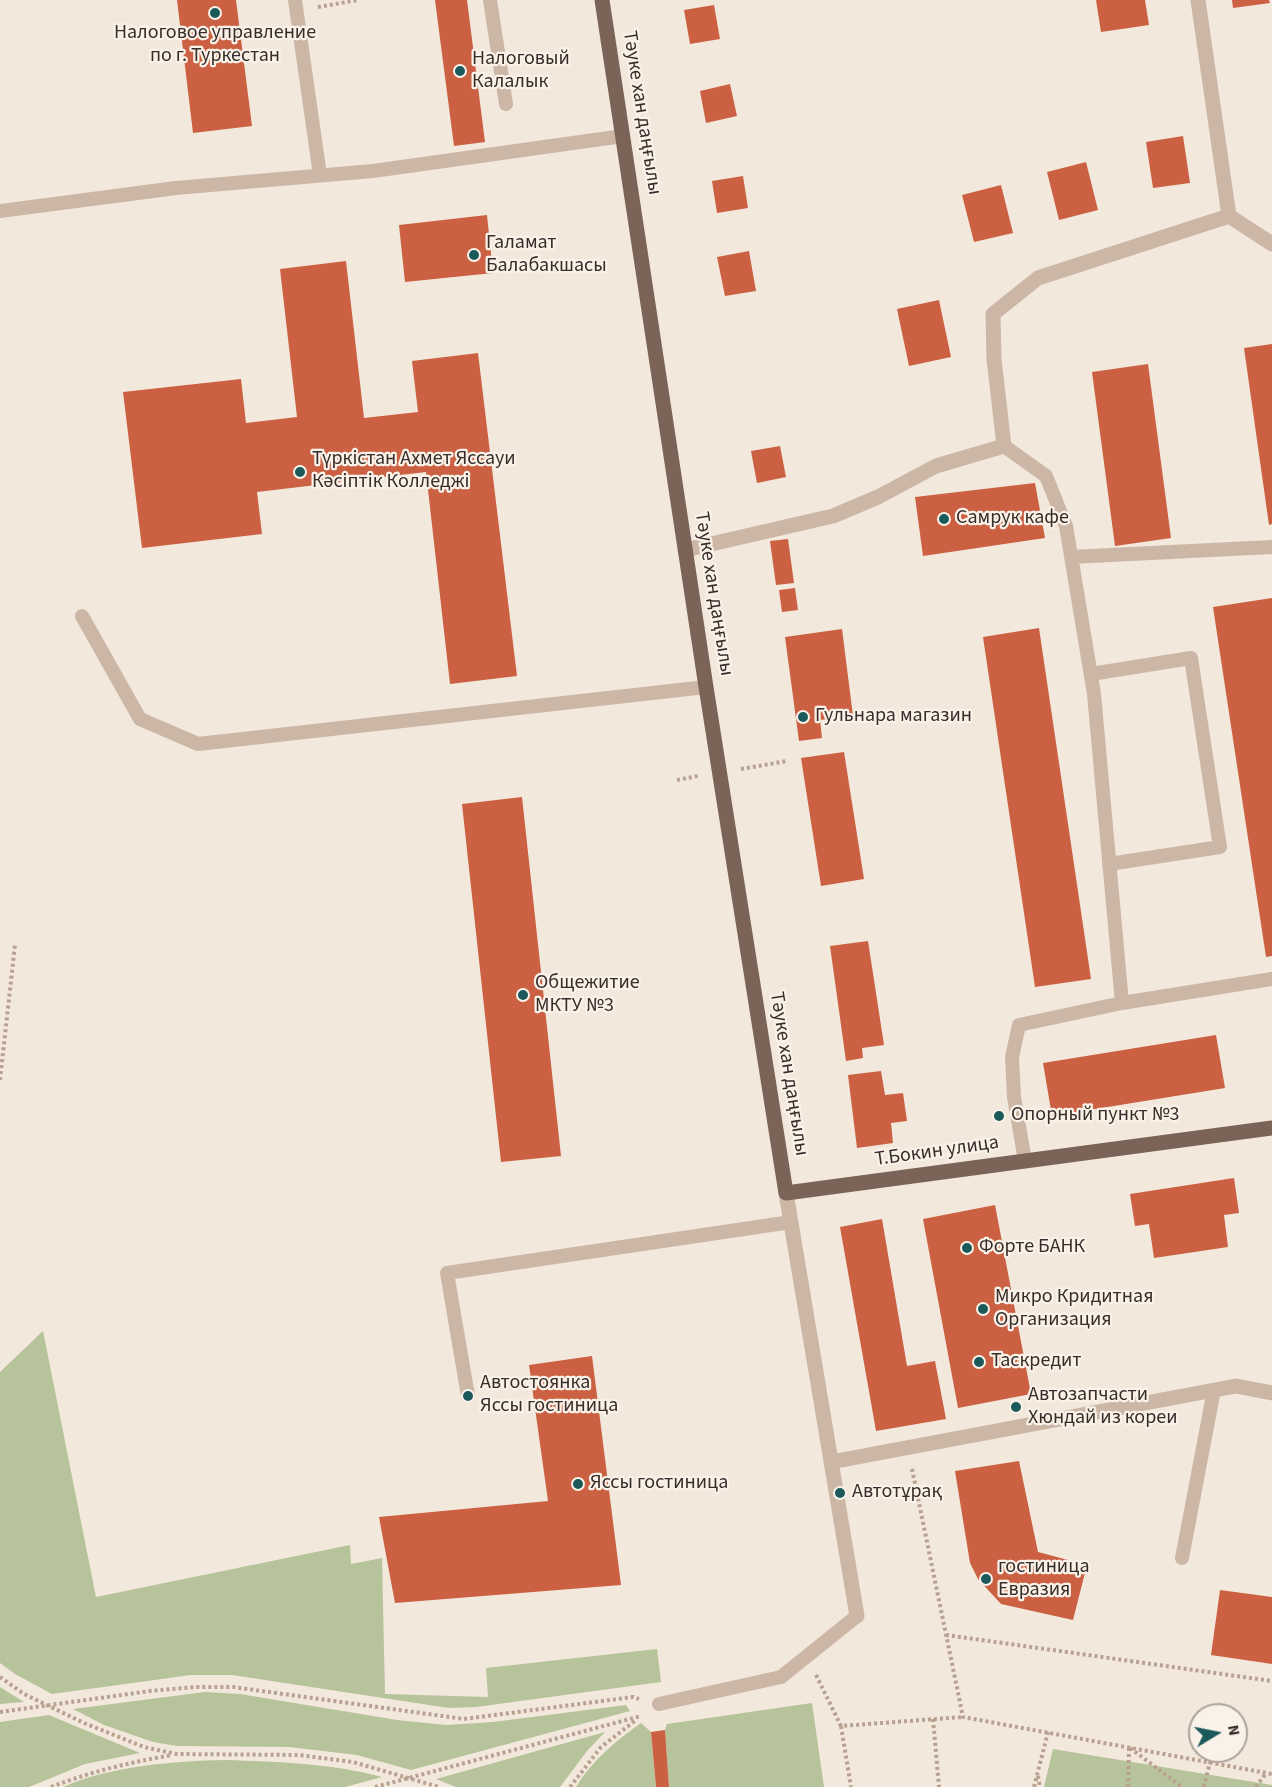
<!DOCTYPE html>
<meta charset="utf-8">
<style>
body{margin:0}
#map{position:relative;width:1272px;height:1787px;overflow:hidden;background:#f3e8dc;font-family:"Source Sans 3",sans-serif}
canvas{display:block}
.north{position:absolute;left:1188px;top:1703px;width:60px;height:60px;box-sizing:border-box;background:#faf2e9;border:2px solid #aca39c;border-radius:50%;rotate:80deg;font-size:16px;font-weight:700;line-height:24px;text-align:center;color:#382d28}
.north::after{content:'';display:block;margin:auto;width:21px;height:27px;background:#1c595b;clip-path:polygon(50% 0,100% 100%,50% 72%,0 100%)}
</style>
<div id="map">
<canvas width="1272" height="1787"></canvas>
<div class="north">N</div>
</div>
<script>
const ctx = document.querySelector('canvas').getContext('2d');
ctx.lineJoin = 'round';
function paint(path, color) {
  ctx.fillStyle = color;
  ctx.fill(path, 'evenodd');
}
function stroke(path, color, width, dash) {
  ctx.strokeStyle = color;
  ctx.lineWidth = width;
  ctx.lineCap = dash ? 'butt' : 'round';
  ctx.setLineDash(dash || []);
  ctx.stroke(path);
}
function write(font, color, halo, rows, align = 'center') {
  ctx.font = font + ' "Source Sans 3",sans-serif';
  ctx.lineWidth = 4.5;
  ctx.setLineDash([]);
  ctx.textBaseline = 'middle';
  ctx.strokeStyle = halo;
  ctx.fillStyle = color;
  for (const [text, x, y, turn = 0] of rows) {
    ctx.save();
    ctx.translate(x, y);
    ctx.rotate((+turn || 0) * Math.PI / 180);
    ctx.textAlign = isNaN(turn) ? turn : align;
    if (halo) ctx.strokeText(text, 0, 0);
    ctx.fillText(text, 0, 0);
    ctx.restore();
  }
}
paint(new Path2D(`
 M43,1331L96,1597L350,1545L351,1564L382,1558L385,1694L488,1697L486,1668L657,1649L661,1682L476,1707L449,1708L232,1675H191L52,1694L15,1674L0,1663V1372Z
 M0,1687L24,1702L0,1704Z
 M205,1692L240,1694L397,1720L446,1725L493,1722L626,1705L630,1711L411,1770L357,1755L289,1747L177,1746L153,1742L104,1725L73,1709Z
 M812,1703L824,1787H669L665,1730L667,1724Z
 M49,1715L140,1753L85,1764L29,1787H0V1722Z
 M641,1723L651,1732L656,1787H576C592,1760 616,1741 641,1723Z
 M605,1732L587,1751L560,1787H456L436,1779Z
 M1053,1749L1272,1785V1787H1044Z
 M225,1760C279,1762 330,1763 382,1777L345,1787H63C110,1766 175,1761 225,1760Z`), '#b7c39b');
paint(new Path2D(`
 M177,0H236L252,126L193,133Z
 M435,0H467L485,142L454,146Z
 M1096,0H1145L1149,25L1101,32Z
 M1232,0H1269L1270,3L1233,8Z
 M714,5L720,39L690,44L684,10Z
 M730,84L737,116L706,123L700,91Z
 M1183,136L1190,183L1153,188L1146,142Z
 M1086,162L1098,210L1059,220L1047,172Z
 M743,176L748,208L717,213L712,181Z
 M1001,185L1013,233L974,242L962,195Z
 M487,215L493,273L405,282L399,225Z
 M749,251L756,291L725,296L717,257Z
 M346,261L364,418L418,412L412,361L478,353L517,676L450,684L426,472L257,492L262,534L142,548L123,392L241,379L246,423L297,417L280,269Z
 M939,300L951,357L909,366L897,309Z
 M1272,344V524L1269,525L1244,348Z
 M1148,364L1171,538L1115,546L1092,372Z
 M780,446L786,477L757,483L751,451Z
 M1035,483L1045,538L923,556L915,497Z
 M788,539L794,583L776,585L770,541Z
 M795,588L798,610L782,612L779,590Z
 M1272,598V956L1266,957L1213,607Z
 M1039,628L1091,979L1035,987L983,637Z
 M842,629L853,716L820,720L822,738L799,741L785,637Z
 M844,752L864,879L821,886L801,758Z
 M522,797L561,1156L501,1162L462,804Z
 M868,941L884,1045L862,1048L863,1058L846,1061L830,946Z
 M1216,1035L1225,1088L1052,1116L1043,1063Z
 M881,1071L885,1095L903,1093L907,1121L891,1123L893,1143L857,1148L848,1075Z
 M1234,1178L1239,1213L1224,1215L1228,1247L1154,1258L1149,1224L1135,1226L1130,1194Z
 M995,1205L1031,1394L958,1408L923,1219Z
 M882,1219L907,1366L935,1361L946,1419L876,1431L840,1227Z
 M592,1356L621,1585L395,1603L379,1517L548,1501L529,1365Z
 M1019,1461L1038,1552L1087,1565L1073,1620L1001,1604L978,1579L970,1563L955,1471Z
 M1220,1590L1272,1597V1664L1211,1655Z
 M665,1730L669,1787H656L651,1732Z`), '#cb6042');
stroke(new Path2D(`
 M318,7L358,0
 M741,769L787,761
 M677,780L698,776
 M0,1080L15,945
 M912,1469L963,1717L1272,1774
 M946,1635L1272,1681
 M816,1675L841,1726L963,1717
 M0,1677L24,1694L84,1723L144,1747L176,1754L299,1755L353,1762L439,1787
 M0,1712L150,1691L195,1687H233L464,1719L633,1697L639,1699
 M933,1719L939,1787
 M841,1726L851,1787
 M1130,1748L1182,1787
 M1038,1776L1040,1787
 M51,1787C90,1772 131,1762 172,1755
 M375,1787L641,1716
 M570,1787L601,1747L636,1720
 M1034,1787L1048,1732
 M1128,1787L1129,1748
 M1204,1787L1210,1762
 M1256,1787L1266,1773`), '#b8a191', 4, [3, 3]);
stroke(new Path2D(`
 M295,0L320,175
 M490,0L506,104
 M0,211L176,188L373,171L623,136
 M1004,446L1046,476L1066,526L1094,694L1122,1003L1019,1025L1012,1057L1014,1097L1025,1161
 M1071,557L1272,547
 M82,616L140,719L198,744L706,687
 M1091,674L1191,658L1220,847L1109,864
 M1122,1003L1272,979
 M468,1396L447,1273L791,1222
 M1182,1558L1214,1390
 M659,1704L781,1677L857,1616`), '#ccb7a7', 14);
stroke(new Path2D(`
 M1229,216L1272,244
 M685,550L833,516L878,497L936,466L1004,446L994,359L993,314L1038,278L1229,216L1198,0
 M786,1193L857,1616
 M831,1462L1236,1386L1272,1393`), '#ccb7a7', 15);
stroke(new Path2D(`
 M602,0L706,687L786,1193L1272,1128`), '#7b6358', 15);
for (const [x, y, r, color] of [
 [215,13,6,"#1c595b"],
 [460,71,6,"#1c595b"],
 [474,255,6,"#1c595b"],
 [300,472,6,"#1c595b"],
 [944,519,6,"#1c595b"],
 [803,717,6,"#1c595b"],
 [523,995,6,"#1c595b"],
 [999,1116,6,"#1c595b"],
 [967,1248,6,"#1c595b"],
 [983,1309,6,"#1c595b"],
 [979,1362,6,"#1c595b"],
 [468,1396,6,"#1c595b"],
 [1016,1407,6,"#1c595b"],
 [578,1484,6,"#1c595b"],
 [840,1493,6,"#1c595b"],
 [986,1579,6,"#1c595b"]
]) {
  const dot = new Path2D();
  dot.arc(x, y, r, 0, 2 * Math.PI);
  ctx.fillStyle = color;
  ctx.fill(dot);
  stroke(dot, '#faf2e9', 2);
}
write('20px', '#382d28', '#faf2e9', [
 ["Налоговое управление",215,34,"center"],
 ["по г. Туркестан",215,57,"center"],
 ["Налоговый",472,60],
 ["Калалык",472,83],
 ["Галамат",486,244],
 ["Балабакшасы",486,267],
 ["Түркістан Ахмет Яссауи",312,460],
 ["Кәсіптік Колледжі",312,483],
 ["Самрук кафе",956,519],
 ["Гульнара магазин",815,717],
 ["Общежитие",535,984],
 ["МКТУ №3",535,1007],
 ["Опорный пункт №3",1011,1116],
 ["Форте БАНК",979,1248],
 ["Микро Кридитная",995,1298],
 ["Организация",995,1321],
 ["Таскредит",991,1362],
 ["Автостоянка",480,1384],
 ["Яссы гостиница",480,1407],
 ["Автозапчасти",1028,1396],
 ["Хюндай из кореи",1028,1419],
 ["Яссы гостиница",590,1484],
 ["Автотұрақ",852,1493],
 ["гостиница",998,1568],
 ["Евразия",998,1591]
], 'left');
write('20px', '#382d28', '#faf2e9', [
 ["Тәуке хан даңғылы",641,113,81],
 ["Тәуке хан даңғылы",713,594,81],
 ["Тәуке хан даңғылы",788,1074,81],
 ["Т.Бокин улица",937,1152,-8]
]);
</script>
